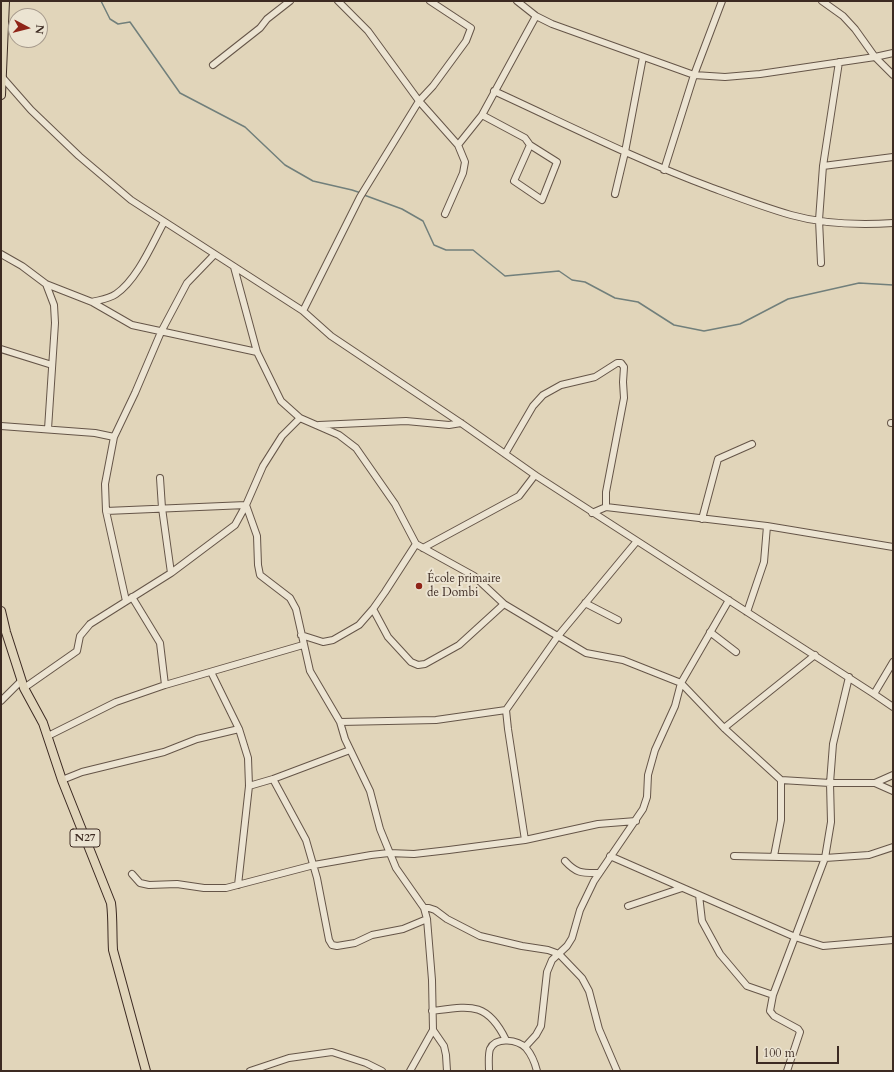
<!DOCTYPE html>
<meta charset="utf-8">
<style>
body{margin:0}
#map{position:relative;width:894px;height:1072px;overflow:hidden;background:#e1d5ba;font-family:Cardo,serif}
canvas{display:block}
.frame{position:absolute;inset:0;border:2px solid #3c2a22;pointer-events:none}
.north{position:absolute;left:8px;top:8px;width:40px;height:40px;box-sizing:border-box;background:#ece4d2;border:1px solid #a69a8c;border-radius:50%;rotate:97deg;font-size:11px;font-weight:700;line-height:16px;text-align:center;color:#3c2a22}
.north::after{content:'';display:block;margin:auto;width:14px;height:18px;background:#8f2418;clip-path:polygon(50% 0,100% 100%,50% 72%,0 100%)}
.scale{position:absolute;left:756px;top:1046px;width:83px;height:18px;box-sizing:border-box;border:2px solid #3c2a22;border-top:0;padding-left:5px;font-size:12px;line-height:14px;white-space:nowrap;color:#3c2a22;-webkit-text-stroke:3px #ece4d2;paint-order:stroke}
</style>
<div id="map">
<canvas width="894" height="1072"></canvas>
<div class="frame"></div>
<div class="north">N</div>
<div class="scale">100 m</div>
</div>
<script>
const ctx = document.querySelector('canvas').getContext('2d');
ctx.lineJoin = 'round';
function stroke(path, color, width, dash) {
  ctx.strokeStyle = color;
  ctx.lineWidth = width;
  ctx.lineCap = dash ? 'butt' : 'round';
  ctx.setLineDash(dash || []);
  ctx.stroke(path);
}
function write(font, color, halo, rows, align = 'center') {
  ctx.font = font + ' Cardo,serif';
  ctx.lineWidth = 4;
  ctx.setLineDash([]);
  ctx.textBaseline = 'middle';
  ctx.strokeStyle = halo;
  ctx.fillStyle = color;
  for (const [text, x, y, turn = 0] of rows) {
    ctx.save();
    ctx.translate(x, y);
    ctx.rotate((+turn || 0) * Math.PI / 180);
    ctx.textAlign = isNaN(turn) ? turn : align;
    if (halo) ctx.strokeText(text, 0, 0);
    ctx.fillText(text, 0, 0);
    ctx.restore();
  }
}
stroke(new Path2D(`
 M101,1L110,19L118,24L130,22L180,93L245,127L285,165L313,181L352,190L361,193
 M364,195L402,209L423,221L434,245L446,250H473L505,276L559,271L572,280L585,282L615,298L638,302L674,325L704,331L740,324L788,299L859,283L893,285`), '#717f7b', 1.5);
const minor = new Path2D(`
 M338,1L368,31L419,101L458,145L465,162L463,173L445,214
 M517,1L536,16L552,24L694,75L725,77L760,74L875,57L893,53
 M822,1L843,16L855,29L875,57L893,75
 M213,65L260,28L267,19L290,1
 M2,77L31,110L79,156L131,200L303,311L331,336L461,423L535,475L874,694L893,707
 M494,91C566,124 637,160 710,187C737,197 763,207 791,215C823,224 860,225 893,223
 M482,115L525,138L530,145L514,181L542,200L557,162L530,145
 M458,145L482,115L536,16
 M823,166L893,157
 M664,170L694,75L722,1
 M615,194L625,152L643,57
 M1,254L22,266L46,284L92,302L132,325L257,352
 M821,263L819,220L823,166L839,62
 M234,267L257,352L281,401L300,418L339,435L356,448L395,504L416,544L474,576L504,604L586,653L623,660L681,683L724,728L781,780L830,783H875L893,791
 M46,284L54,305L55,323L48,429
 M92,302C99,300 109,299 116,294C137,280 152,244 164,222
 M303,311L360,197L419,101L433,86L466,41L471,28L430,1
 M1,349L52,365
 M891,423H893
 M319,425L406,421L449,425L461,423
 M1,426L95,433L114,437
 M505,454L533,406L543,395L561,385L595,377L617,363H621L624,367L623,382L624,398L606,492V507
 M160,478L162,508L171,573
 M106,511L246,505L257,536L258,565L260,575L290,598L296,609L310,671L340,722L345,739L370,791L380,829L396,868L424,908L427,919L432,980L433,1030L444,1046L446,1055L447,1071
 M592,513L606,507L767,526L893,547
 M702,519L718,459L752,444
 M416,544L385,592L373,609L388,637L411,662L418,665L425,664L459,645L504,604
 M423,548L519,496L535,475
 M132,597L160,643L165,685
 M126,601L106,511L105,484L114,437L135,393L161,332L187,283L214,255
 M585,603L618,620
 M747,612L764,562L767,526
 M710,632L736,652
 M301,635L323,642L333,640L359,625L373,609
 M211,672L239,729L248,758L249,786L238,885
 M24,688L77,651L80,636L90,624L171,573L235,525L246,505L263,466L282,436L300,418
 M874,694L893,662
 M1,701L21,681
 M340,722L436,720L506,710
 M724,728L815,655
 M48,736L116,702L165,685L303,645
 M273,779L306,840L317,878L329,940L332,945L337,946L355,943L372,935L403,929L427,919
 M62,780L82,772L164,752L197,739L239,729
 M875,783L893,775
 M249,786L273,779L350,750
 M525,840L508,729L506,710L558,636L637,541
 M610,856L795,937L823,946L893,940
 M734,856L825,858L869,855L893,847
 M774,856L781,820V780
 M565,861C577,874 582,873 599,873
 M132,874L140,883L149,885L177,884L204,888H226L314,865L371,855L389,853L414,854L449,850L525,840L598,824L636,821
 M699,895L702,921L720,954L747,986L773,995
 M628,906L682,888
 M424,908H429L435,910L447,919L480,936L522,946L548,950L559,954L582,978L589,991L599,1029L617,1071
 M432,1011C470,1006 487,1001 506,1040
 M525,1047L536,1035L541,1026L547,972L552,960L567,946L572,938L580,910L594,881L643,809L647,797L648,775L655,750L675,706L681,683L729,600
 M250,1071L289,1058L332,1052L366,1063L382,1071
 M410,1071L433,1030
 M489,1071C489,1064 488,1055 490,1049C496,1036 518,1040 526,1048C532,1055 535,1063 537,1071
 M787,1071L800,1032L798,1029L774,1016L770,1011L773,995L825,858L831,822L830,783L833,744L849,677`);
const major = new Path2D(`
 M1,95L5,1
 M1,611L6,632L24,688L43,723L62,780L111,903C113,918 112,934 113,950L146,1071`);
stroke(minor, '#655548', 8);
stroke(major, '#3c2a22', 10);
stroke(minor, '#ece4d2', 6);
stroke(major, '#e1d5ba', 8);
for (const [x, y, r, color] of [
 [419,586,4,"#8f2418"]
]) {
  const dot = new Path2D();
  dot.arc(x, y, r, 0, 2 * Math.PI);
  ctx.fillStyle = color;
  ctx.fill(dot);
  stroke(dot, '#ece4d2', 1.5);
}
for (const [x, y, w] of [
 [85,838,30]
]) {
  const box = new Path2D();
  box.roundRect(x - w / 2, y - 9, w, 18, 3);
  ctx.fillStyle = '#ece4d2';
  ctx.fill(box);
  stroke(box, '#3c2a22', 1);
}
write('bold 11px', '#3c2a22', null, [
 ["N27",85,838]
]);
write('12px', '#3c2a22', '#ece4d2', [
 ["École primaire",427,579],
 ["de Dombi",427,593]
], 'left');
</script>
